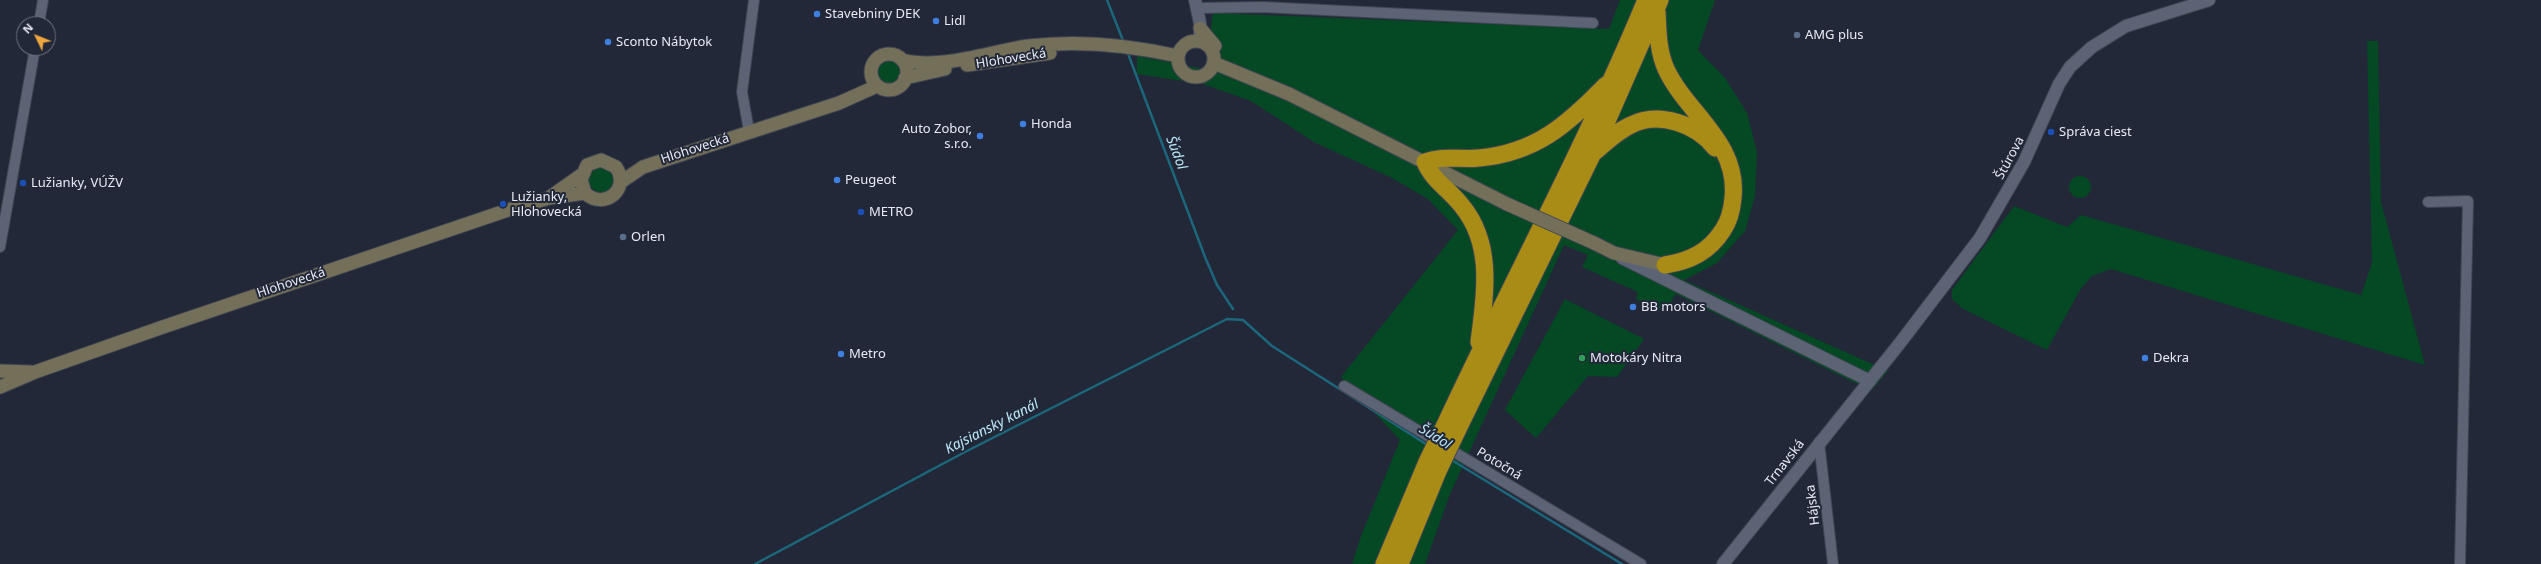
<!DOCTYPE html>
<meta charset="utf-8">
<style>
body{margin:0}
#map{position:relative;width:2541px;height:564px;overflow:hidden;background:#222838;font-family:"Noto Sans",sans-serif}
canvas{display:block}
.north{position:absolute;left:16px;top:16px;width:40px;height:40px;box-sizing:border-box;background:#222838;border:1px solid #707683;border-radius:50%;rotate:313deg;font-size:11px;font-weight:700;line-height:16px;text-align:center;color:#e6eaf4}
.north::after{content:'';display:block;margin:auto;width:14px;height:18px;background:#f0a63f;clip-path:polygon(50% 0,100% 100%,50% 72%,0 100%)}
</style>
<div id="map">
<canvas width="2541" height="564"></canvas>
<div class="north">N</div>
</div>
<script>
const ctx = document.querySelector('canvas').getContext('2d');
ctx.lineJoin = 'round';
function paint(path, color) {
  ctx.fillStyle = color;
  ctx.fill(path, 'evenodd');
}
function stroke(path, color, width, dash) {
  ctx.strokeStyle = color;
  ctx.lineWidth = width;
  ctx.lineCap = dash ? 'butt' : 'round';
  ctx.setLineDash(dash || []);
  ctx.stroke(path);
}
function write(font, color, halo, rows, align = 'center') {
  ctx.font = font + ' "Noto Sans",sans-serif';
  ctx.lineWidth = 4;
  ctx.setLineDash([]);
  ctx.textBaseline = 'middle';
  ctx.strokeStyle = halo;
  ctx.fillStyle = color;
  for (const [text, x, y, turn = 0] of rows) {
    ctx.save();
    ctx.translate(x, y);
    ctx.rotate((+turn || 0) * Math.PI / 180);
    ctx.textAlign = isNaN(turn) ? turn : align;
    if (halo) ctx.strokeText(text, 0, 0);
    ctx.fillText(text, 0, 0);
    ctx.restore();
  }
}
paint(new Path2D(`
 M1620,0H1715L1698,50L1725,78L1747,113L1757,152L1755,196L1745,231L1717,263L1684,280L1888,371L1871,391L1676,294L1664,312L1636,299L1638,292L1582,267L1588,255L1564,245L1450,494L1425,564H1352L1361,536L1400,440L1341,377L1458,230L1428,199L1392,178L1314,142L1251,101L1203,84L1137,74V56L1205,69L1213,13L1609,29Z
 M2367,41H2378L2381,202L2425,365L2111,269L2092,276L2080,290L2047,350L1963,309L1952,299V290L2014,206L2067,227L2081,215L2361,295L2372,263Z
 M878 72a11 11 0 1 1 22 0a11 11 0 1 1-22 0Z
 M589 180a12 12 0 1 1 24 0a12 12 0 1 1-24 0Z
 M2069 187a11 11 0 1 1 22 0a11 11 0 1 1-22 0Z
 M1565,299L1644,339L1617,377L1588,376L1536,438L1505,410Z`), '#044824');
stroke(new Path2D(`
 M1107,0L1124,43
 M1127,51L1205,257L1217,285L1233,309
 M1450,459L1622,564
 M755,564L963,453L1227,319L1243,320L1272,346L1429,446`), '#1c677d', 2.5);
const minor = new Path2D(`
 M1197,8L1262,7L1593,23
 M39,24L43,0
 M749,131L742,92L754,0
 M2428,202L2468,201L2460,564
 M0,247L35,48
 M1344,386L1641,564
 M1819,442L1833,564`);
const tertiary = new Path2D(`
 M1195,0L1200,23V41
 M1622,258L1870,381
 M1723,564L1900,343L1980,238L2024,162L2059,84L2070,67L2092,47L2126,26L2209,0`);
const secondary = new Path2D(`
 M1200,28L1215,46
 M1178 59a18 18 0 1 1 36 0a18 18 0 1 1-36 0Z
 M871 72a18 18 0 1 1 36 0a18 18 0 1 1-36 0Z
 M902,60C941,70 988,52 1028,46C1078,40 1129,45 1178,56
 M1214,63L1289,94L1507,204
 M967,65L1050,53
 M905,78L945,69
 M621,182L643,167L839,103L877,86
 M550,197L581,175
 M1594,243L1614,253L1665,265
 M0,371L31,372
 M0,387L35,372L160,328L508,210L549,198L585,193C604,211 631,189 616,167L601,160L587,165L581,180L585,193`);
const motorway = new Path2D(`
 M1657,12C1658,32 1658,51 1666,69C1687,114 1739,142 1733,198C1732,210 1729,221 1723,230C1709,252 1690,261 1665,265
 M1596,151C1607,141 1618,131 1631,125C1659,111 1697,124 1715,148
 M1479,342C1485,296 1494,245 1462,206C1450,190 1432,180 1425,162C1443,155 1460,160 1479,158C1536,153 1568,124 1606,85
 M1445,425C1511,283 1586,145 1646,0
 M1457,431L1593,153L1660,0
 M1384,564L1427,462
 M1400,564L1438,471`);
stroke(minor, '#404552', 12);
stroke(tertiary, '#404552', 14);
stroke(secondary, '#404552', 15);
stroke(motorway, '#404552', 19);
stroke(minor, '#5c6375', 10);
stroke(tertiary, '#5c6375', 12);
stroke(secondary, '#736f58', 13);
stroke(motorway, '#a98c15', 17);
const secondaryBridge = new Path2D(`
 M1507,204L1594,243`);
const motorwayBridge = new Path2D(`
 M1427,462L1445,425
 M1438,471L1457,431`);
stroke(secondaryBridge, '#404552', 15, []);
stroke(motorwayBridge, '#404552', 19, []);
stroke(secondaryBridge, '#736f58', 13);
stroke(motorwayBridge, '#a98c15', 17);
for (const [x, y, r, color] of [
 [817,14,4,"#3f7fe0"],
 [936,21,4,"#3f7fe0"],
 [1797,35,4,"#5c6f8a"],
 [608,42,4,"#3f7fe0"],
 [1023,124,4,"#3f7fe0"],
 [2051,132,4,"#1a4fb4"],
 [980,136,4,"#3f7fe0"],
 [837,180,4,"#3f7fe0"],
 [23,183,4,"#1a4fb4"],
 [503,204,4,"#1a4fb4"],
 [861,212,4,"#1a4fb4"],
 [623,237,4,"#5c6f8a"],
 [1633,307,4,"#3f7fe0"],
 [841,354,4,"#3f7fe0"],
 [1582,358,4,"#2e9e5b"],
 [2145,358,4,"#3f7fe0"]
]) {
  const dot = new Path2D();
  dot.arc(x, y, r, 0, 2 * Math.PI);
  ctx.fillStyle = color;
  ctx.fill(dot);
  stroke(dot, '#222838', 1.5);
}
write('13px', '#e6eaf4', '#222838', [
 ["Stavebniny DEK",825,14],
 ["Lidl",944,21],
 ["AMG plus",1805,35],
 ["Sconto Nábytok",616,42],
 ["Honda",1031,124],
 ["Auto Zobor,",972,129,"right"],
 ["s.r.o.",972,144,"right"],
 ["Správa ciest",2059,132],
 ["Peugeot",845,180],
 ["Lužianky, VÚŽV",31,183],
 ["Lužianky,",511,197],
 ["Hlohovecká",511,212],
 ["METRO",869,212],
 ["Orlen",631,237],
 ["BB motors",1641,307],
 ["Metro",849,354],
 ["Motokáry Nitra",1590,358],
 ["Dekra",2153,358]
], 'left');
write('13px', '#e6eaf4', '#222838', [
 ["Hlohovecká",1011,59,-9],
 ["Hlohovecká",695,149,-18],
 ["Štúrova",2010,158,-62],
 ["Hlohovecká",291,283,-18],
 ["Trnavská",1785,463,-52],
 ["Potočná",1499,464,31],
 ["Hájska",1813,505,-97]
]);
write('italic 14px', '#bae7f7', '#222838', [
 ["Šúdol",1176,153,69],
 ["Kajsiansky kanál",992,427,-27],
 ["Šúdol",1435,437,32]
]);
</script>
